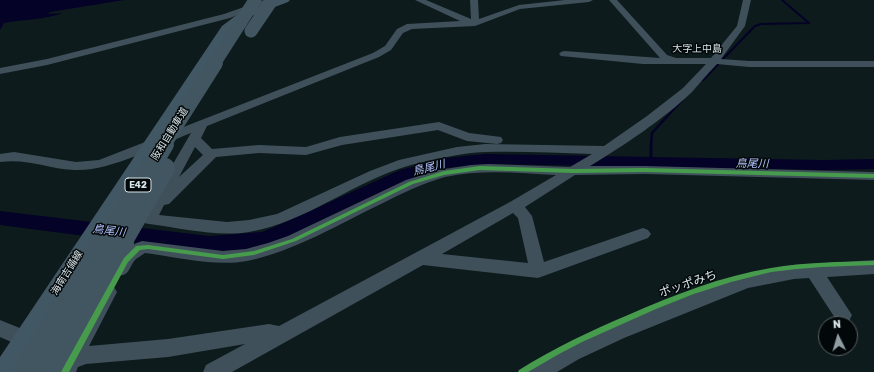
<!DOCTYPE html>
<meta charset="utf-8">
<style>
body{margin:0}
#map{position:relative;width:874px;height:372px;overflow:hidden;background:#0e1b1d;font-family:Rubik,sans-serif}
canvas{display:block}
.north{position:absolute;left:818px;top:316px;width:40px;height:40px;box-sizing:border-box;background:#020709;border:1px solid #586062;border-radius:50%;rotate:355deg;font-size:11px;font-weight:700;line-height:16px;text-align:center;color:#d8e5e8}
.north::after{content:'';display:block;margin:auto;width:14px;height:18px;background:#919ea1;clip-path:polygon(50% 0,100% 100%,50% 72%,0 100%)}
</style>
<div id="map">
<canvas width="874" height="372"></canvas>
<div class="north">N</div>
</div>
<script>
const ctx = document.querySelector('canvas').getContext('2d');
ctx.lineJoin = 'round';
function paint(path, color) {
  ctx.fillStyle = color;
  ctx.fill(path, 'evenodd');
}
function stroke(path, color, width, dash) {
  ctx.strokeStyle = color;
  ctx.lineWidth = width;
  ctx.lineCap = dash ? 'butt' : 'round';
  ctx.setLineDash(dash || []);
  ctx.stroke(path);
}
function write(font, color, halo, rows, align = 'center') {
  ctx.font = font + ' Rubik,"Noto Sans JP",sans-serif';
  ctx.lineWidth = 3;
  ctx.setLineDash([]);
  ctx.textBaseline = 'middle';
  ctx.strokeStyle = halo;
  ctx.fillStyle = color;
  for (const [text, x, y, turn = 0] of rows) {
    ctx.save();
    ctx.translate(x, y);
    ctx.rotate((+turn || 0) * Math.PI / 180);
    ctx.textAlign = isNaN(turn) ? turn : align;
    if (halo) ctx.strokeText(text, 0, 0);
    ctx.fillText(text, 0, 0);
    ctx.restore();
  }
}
paint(new Path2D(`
 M0,0H124L50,12L48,14L63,13C44,20 24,19 4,23L0,30Z`), '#040227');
stroke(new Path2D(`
 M718,64L755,26L761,24L809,23L782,0`), '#040227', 2);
stroke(new Path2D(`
 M703,80L719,63
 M651,145L652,133L683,99`), '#040227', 2.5);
stroke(new Path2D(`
 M651,144V162`), '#040227', 3);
paint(new Path2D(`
 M485,154L823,160L874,159V169L823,170L485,164L447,168L412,178L272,244L249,249L209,252L0,225V211L209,236L249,233L262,232L286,222L400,170L446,158Z`), '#040227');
paint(new Path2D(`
 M264,0H276L230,18L47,65L0,74V68L47,59L224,14Z
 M415,0H426L471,19L470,0H478L479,19L519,5L565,0H593L589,2L520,9L475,26L412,29L403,33L391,50L379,57L207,126L201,138L212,149L259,145L306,147L340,137L439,122L469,133L501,137L503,140L501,143L497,144L467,141L438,130L342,145L306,155L259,153L216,157L169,204L164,205L159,215L227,222L249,220L277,214L370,171L399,160L457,147L485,144L604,146L647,116L683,88L706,64H643L561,56L559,54L561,52L564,51L660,58L609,0H617L667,55L676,58H711L737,26L743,0H751L745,26L721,59L749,61H874V67H749L717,64C708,73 700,83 692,92C664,119 623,146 590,166H645L874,172V180L645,174L575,175L525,207L532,216L544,262L643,228L648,230L651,234L648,238L538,278L423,265L232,372H203L206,365L245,344L168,357L86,364L78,367L76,372H55L61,355L64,354L102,287L108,285L114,287L117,292L89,346L168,339L269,324L279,326L510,202L556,175C520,173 481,169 445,177C423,183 403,193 383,203C339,224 295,251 247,261C215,267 176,257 145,253C142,255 139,257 136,259C128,267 130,279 115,274L113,269C119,256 127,246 142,241L223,251L246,249L268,243L288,236L406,180L439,170L471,165L489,164L570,167L592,154C557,153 521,151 486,152C461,153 435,159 411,165C354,181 307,222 249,232C216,237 181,228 149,224L144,223L141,219L191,133C160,145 108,172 75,170C50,169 26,158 0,162V154L14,152L76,162L99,160L373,53L385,46L397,29L407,24L460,21ZM195,147L203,155L179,177ZM513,213L518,218L528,263L442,254Z
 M874,260V274L827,277L852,315L849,321L843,323L837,321L809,278L794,279L748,288L624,338L579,359L557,372H528L531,365L565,347L610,326L746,274L794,265Z
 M0,320L32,333L34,339L32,345L25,348L0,337Z`), '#3f505a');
paint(new Path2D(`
 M276,0H290L288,2L246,18L230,30L18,372H0V357L222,26L238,14Z`), '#425764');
stroke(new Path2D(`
 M251,31L272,0
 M214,64L255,0`), '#425661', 13);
stroke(new Path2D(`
 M163,145L215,63`), '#425661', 16);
stroke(new Path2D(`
 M102,246L164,144
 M120,246L165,168`), '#425661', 20);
stroke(new Path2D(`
 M25,372L102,245
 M48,372L121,245`), '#425661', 26);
paint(new Path2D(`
 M480,166L574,169L645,168L874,174V178L645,172L574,173L480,170L444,175L413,184L296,241L254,255L223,259L148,249L140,250L128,262L69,372H61L124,258L136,246L148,245L223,255L254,251L292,239L409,182L444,171Z
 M874,261V265L822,267L797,269L771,272L731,282L694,294L656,309L582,342L559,354L528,372H518L519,370C554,348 590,331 628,315C674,295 722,276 771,268C805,262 840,262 874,261Z`), '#469c4c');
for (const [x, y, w] of [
 [138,185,26]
]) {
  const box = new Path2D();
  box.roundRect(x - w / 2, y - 7, w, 14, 3);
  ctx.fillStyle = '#020709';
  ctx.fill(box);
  stroke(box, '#d8e5e8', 1);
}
write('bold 9px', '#d8e5e8', null, [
 ["E42",138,185]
]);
write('10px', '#d8e5e8', '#020709', [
 ["大字上中島",697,49]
]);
write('10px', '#d8e5e8', '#020709', [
 ["阪和自動車道",170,134,-58],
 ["海南吉備線",67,273,-58]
]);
write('italic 11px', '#b4c2fc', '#020709', [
 ["鳥尾川",752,164,1],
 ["鳥尾川",429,168,-14],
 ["鳥尾川",109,231,7]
]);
write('12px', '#d8e5e8', '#020709', [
 ["ポッポみち",688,284,-19]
]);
</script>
